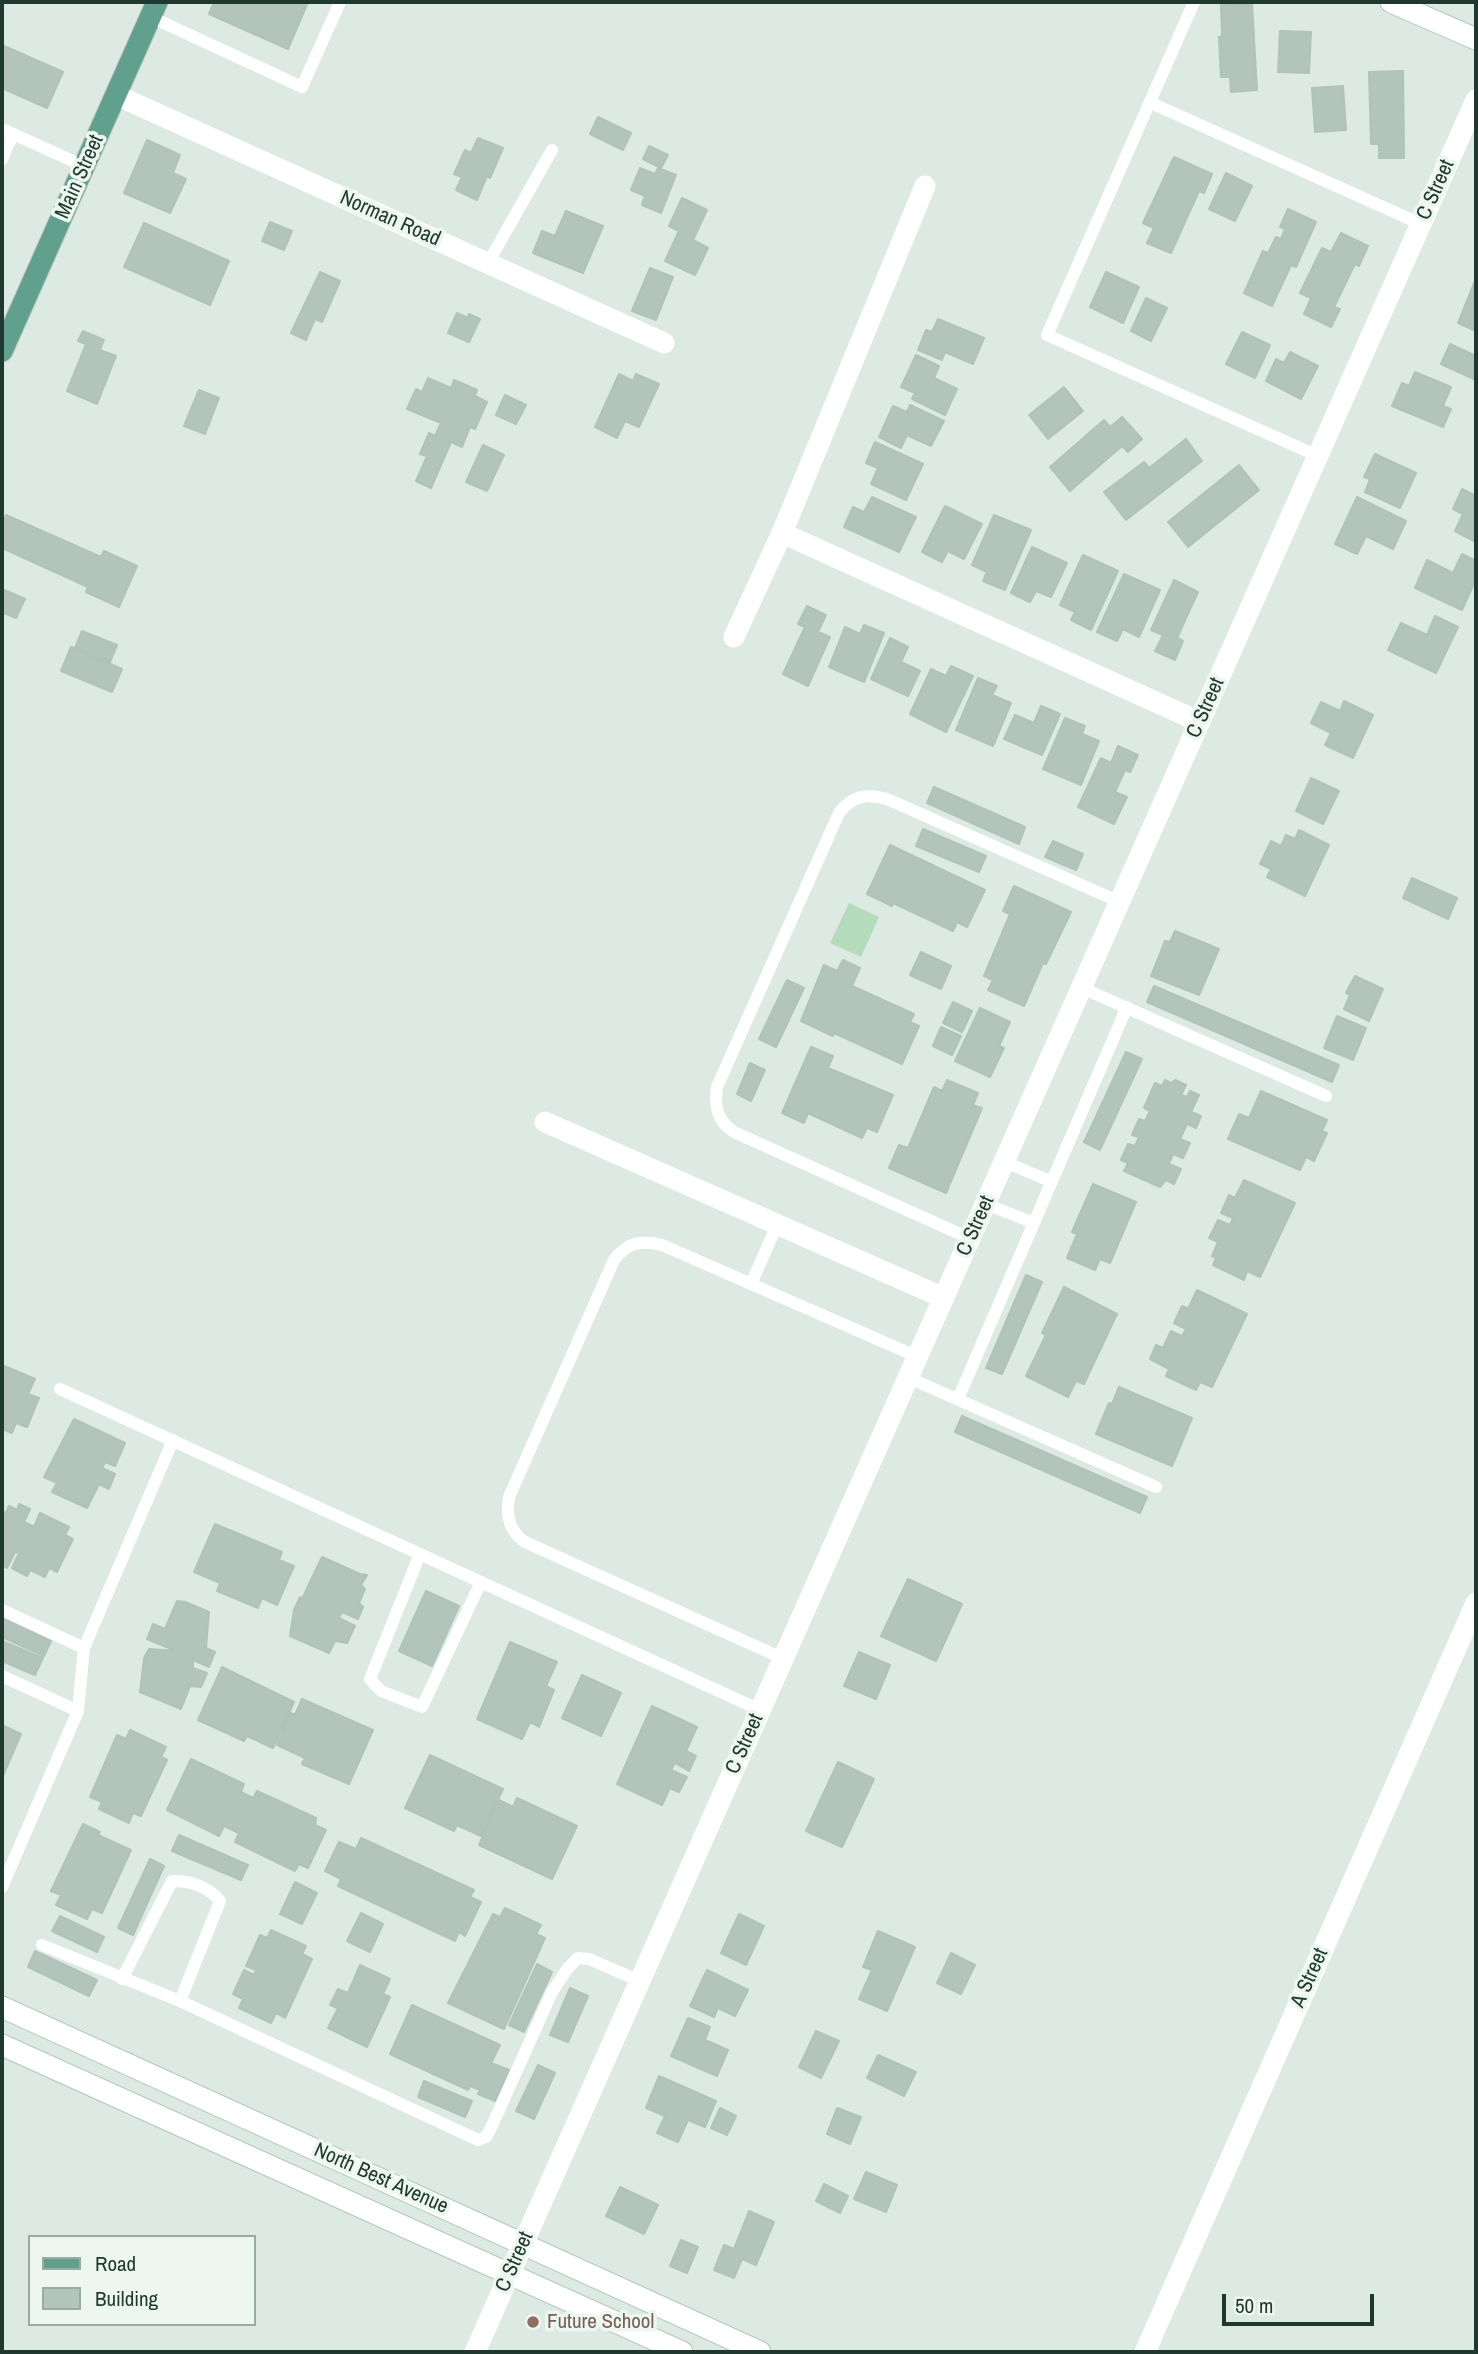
<!DOCTYPE html>
<style>
body{margin:0}
#map{position:relative;width:1478px;height:2354px;overflow:hidden;background:#dde9e3;font-family:"Archivo Narrow",sans-serif}
canvas{display:block}
.frame{position:absolute;inset:0;border:4px solid #1f3830;pointer-events:none}
.legend{position:absolute;left:28px;top:2235px;width:228px;height:91px;box-sizing:border-box;background:#edf6f1;border:2px solid #9baaa4;margin:0;padding:9px 12px;list-style:none;font-size:21px;color:#1f3830}
.legend li{display:flex;align-items:center;gap:14px;height:35px}
.legend b{width:35px;border:2px solid #9baaa4}
.scale{position:absolute;left:1222px;top:2294px;width:152px;height:32px;box-sizing:border-box;border:4px solid #1f3830;border-top:0;padding-left:9px;font-size:21px;line-height:24px;white-space:nowrap;color:#1f3830;-webkit-text-stroke:5px #edf6f1;paint-order:stroke}
</style>
<div id="map">
<canvas width="1478" height="2354"></canvas>
<div class="frame"></div>
<ul class="legend">
<li><b style="height:9px;background:#61a08c"></b>Road</li>
<li><b style="height:19px;background:#b2c4bc"></b>Building</li>
</ul>
<div class="scale">50 m</div>
</div>
<script>
const ctx = document.querySelector('canvas').getContext('2d');
ctx.lineJoin = 'round';
function paint(path, color) {
  ctx.fillStyle = color;
  ctx.fill(path, 'evenodd');
}
function stroke(path, color, width, dash) {
  ctx.strokeStyle = color;
  ctx.lineWidth = width;
  ctx.lineCap = dash ? 'butt' : 'round';
  ctx.setLineDash(dash || []);
  ctx.stroke(path);
}
function write(font, color, halo, rows, align = 'center') {
  ctx.font = font + ' "Archivo Narrow",sans-serif';
  ctx.lineWidth = 7;
  ctx.setLineDash([]);
  ctx.textBaseline = 'middle';
  ctx.strokeStyle = halo;
  ctx.fillStyle = color;
  for (const [text, x, y, turn = 0] of rows) {
    ctx.save();
    ctx.translate(x, y);
    ctx.rotate((+turn || 0) * Math.PI / 180);
    ctx.textAlign = isNaN(turn) ? turn : align;
    if (halo) ctx.strokeText(text, 0, 0);
    ctx.fillText(text, 0, 0);
    ctx.restore();
  }
}
paint(new Path2D(`
 M849,903L879,917L861,957L830,943Z`), '#b5dbbd');
const building = new Path2D(`
 M214,2H308L288,49L209,14Z
 M1252,4L1257,90L1231,92L1230,77H1221L1219,37L1222,36L1221,5Z
 M1280,31L1311,32L1309,73L1278,72Z
 M2,45L63,72L47,108L2,88Z
 M1403,71L1404,158H1379V144H1371L1369,72Z
 M1343,86L1346,130L1315,132L1312,88Z
 M598,117L631,133L623,150L590,134Z
 M478,138L503,148L490,178L487,176L477,200L456,190L462,177L454,174L465,150L471,153Z
 M147,140L180,155L173,173L186,179L170,213L124,193Z
 M649,146L668,155L661,168L643,159Z
 M1174,157L1212,174L1204,193L1199,191L1171,253L1147,243L1154,228L1143,223Z
 M640,168L655,174L658,168L676,175L661,213L642,205L645,196L631,190Z
 M1226,173L1252,186L1235,221L1209,209Z
 M682,198L707,210L693,240L708,248L695,275L665,261L679,231L669,226Z
 M1288,209L1316,222L1296,267L1291,265L1272,306L1244,293L1263,251L1268,253L1276,237L1281,239L1285,229L1280,227Z
 M566,211L603,226L583,273L533,253L542,231L555,236Z
 M270,222L292,231L284,250L262,241Z
 M144,223L229,261L210,305L124,267Z
 M1341,233L1368,246L1359,266L1355,264L1334,307L1340,309L1331,327L1304,314L1311,298L1300,293L1322,248L1331,252Z
 M650,268L673,277L656,320L632,311Z
 M320,272L340,281L322,322L315,319L306,340L291,333Z
 M1106,272L1139,287L1123,323L1090,307Z
 M1476,278V331L1458,323Z
 M1146,298L1167,308L1151,341L1131,331Z
 M457,313L468,318L469,314L480,319L469,342L448,333Z
 M938,319L984,338L973,364L945,352L942,360L918,350L926,330L932,332Z
 M83,331L104,340L100,350L116,356L97,404L67,391L86,344L78,341Z
 M1242,332L1270,345L1255,378L1226,364Z
 M1450,344L1476,356V380L1441,364Z
 M1290,352L1318,366L1301,399L1266,381L1276,359L1284,363Z
 M916,355L939,366L934,378L957,389L945,415L912,399L915,393L901,387Z
 M1415,372L1451,387L1443,406L1451,409L1443,427L1392,406L1402,383L1409,386Z
 M619,374L633,381L636,374L659,384L639,427L625,421L617,438L595,427Z
 M428,378L451,388L454,380L477,390L475,396L487,402L475,429L470,427L462,447L451,442L431,488L416,481L427,456L420,454L429,433L435,436L441,423L407,409L416,389L422,392Z
 M1064,387L1083,411L1048,439L1029,415Z
 M199,390L219,398L205,434L184,426Z
 M505,395L526,405L516,424L496,415Z
 M910,405L944,421L931,446L907,435L901,448L879,437L893,406L907,412Z
 M1122,417L1142,439L1128,452L1122,446L1070,491L1050,467L1104,420L1110,427Z
 M1186,439L1202,461L1126,520L1104,492L1144,462L1149,468Z
 M875,442L923,464L906,500L871,484L878,468L866,463Z
 M483,445L504,455L487,491L466,482Z
 M1375,454L1416,473L1400,508L1365,492L1370,479L1364,477Z
 M1239,465L1259,490L1188,547L1168,522Z
 M1462,489L1476,496V542L1455,531L1463,514L1453,509Z
 M872,497L916,517L899,552L844,527L853,507L864,512Z
 M1357,497L1406,521L1393,549L1366,536L1357,554L1335,544Z
 M945,506L982,524L964,559L948,551L942,562L922,552Z
 M6,515L101,557L104,551L137,566L119,607L86,592L88,587L2,548V525Z
 M994,515L1031,530L1005,590L983,581L987,572L972,565Z
 M1032,547L1067,563L1051,597L1036,591L1030,602L1011,593Z
 M1462,554L1476,561V579L1462,610L1415,588L1427,560L1453,573Z
 M1083,555L1118,571L1091,630L1071,620L1075,612L1060,605Z
 M1124,574L1160,590L1139,637L1123,629L1117,641L1097,632Z
 M1174,580L1198,592L1177,638L1183,641L1175,660L1155,651L1163,635L1151,630Z
 M2,589L25,599L16,618L2,612Z
 M807,606L826,615L818,632L830,637L808,686L783,674L805,627L798,624Z
 M1435,616L1458,627L1436,673L1388,650L1401,623L1427,635Z
 M864,625L884,633L864,682L829,667L845,627L860,634Z
 M82,631L117,645L110,662L75,648Z
 M890,638L908,647L901,662L920,671L908,696L871,679Z
 M71,647L122,669L112,692L61,671Z
 M951,666L973,676L946,732L910,714L931,669L946,676Z
 M978,678L997,686L992,695L1011,703L993,746L956,730Z
 M1344,701L1373,715L1353,758L1325,745L1331,733L1311,723L1321,702L1340,711Z
 M1041,706L1060,714L1042,755L1004,739L1015,715L1034,723Z
 M1065,718L1085,726L1082,734L1099,741L1081,785L1043,769Z
 M1118,746L1138,755L1130,772L1125,770L1115,792L1127,797L1114,824L1078,807L1101,758L1111,763Z
 M1311,778L1339,791L1323,824L1296,811Z
 M934,787L1025,827L1019,844L927,803Z
 M923,829L986,856L979,872L916,846Z
 M1299,830L1329,845L1305,896L1267,877L1271,869L1260,864L1271,841L1281,846L1286,835L1295,839Z
 M1053,841L1083,854L1076,870L1045,857Z
 M890,845L985,890L967,927L957,922L953,931L893,903L892,906L867,894Z
 M1412,878L1457,898L1448,919L1403,898Z
 M1014,886L1071,912L1046,964L1043,963L1024,1006L988,990L993,980L984,976L1010,914L1003,911Z
 M1175,931L1219,949L1199,995L1151,976L1165,941L1170,942Z
 M921,952L951,966L941,989L910,975Z
 M843,960L860,968L852,986L914,1014L910,1022L919,1026L902,1064L834,1033L833,1036L801,1021L824,965L837,971Z
 M1355,976L1383,989L1369,1021L1344,1009L1350,995L1346,993Z
 M787,980L804,988L776,1047L759,1039Z
 M1154,986L1339,1065L1332,1082L1147,1002Z
 M953,1002L972,1011L962,1032L943,1023Z
 M980,1008L1010,1022L999,1046L1004,1048L990,1077L955,1061Z
 M1337,1016L1366,1028L1353,1060L1324,1048Z
 M941,1027L961,1036L952,1055L933,1046Z
 M811,1047L833,1056L828,1068L893,1095L877,1132L867,1128L862,1138L808,1113L804,1123L782,1113Z
 M1126,1052L1142,1059L1100,1150L1084,1142Z
 M750,1063L765,1070L751,1101L737,1094Z
 M947,1080L978,1093L973,1105L982,1108L946,1193L889,1168L899,1145L908,1148L934,1087L942,1091Z
 M1165,1080L1171,1083L1175,1080L1186,1085L1181,1095L1187,1097L1190,1091L1199,1095L1191,1112L1201,1116L1196,1128L1187,1124L1180,1139L1190,1143L1183,1158L1173,1154L1169,1164L1181,1169L1174,1184L1166,1180L1160,1187L1124,1171L1128,1163L1121,1160L1128,1144L1135,1146L1139,1137L1132,1135L1139,1119L1145,1121L1150,1111L1144,1108L1155,1083L1162,1086Z
 M1261,1091L1327,1120L1322,1131L1327,1133L1314,1161L1306,1157L1300,1170L1228,1139L1239,1114L1249,1118Z
 M1244,1180L1295,1203L1260,1277L1247,1271L1244,1280L1213,1265L1216,1258L1212,1256L1218,1242L1209,1238L1218,1220L1230,1225L1233,1218L1221,1213L1229,1195L1235,1198Z
 M1093,1184L1136,1202L1110,1263L1100,1259L1095,1270L1067,1258L1077,1234L1072,1232Z
 M1026,1275L1042,1282L1002,1374L986,1368Z
 M1064,1287L1117,1314L1084,1384L1076,1381L1068,1397L1026,1376L1046,1335L1042,1333Z
 M1197,1290L1247,1314L1212,1387L1200,1382L1196,1390L1166,1376L1169,1369L1150,1359L1156,1345L1163,1348L1171,1331L1182,1336L1186,1329L1174,1323L1182,1306L1188,1309Z
 M2,1365L35,1379L28,1394L39,1398L27,1427L16,1423L12,1433L2,1429Z
 M1119,1387L1192,1418L1172,1466L1096,1434L1109,1403L1112,1404Z
 M962,1416L1147,1497L1140,1513L955,1432Z
 M74,1419L125,1443L115,1466L105,1462L102,1468L115,1474L109,1489L99,1484L87,1508L52,1492L57,1483L44,1477Z
 M19,1504L30,1509L24,1522L34,1527L40,1513L69,1527L65,1535L73,1539L57,1572L49,1568L45,1577L30,1570L27,1576L12,1568L19,1553L15,1552L7,1568L2,1565V1511L6,1513L9,1506L17,1510Z
 M215,1524L282,1552L279,1560L294,1566L277,1605L262,1598L258,1608L217,1591L220,1583L194,1572Z
 M322,1557L360,1574L367,1575L361,1585L365,1589L359,1603L363,1607L358,1619L342,1612L339,1618L355,1626L347,1643L335,1641L329,1653L290,1636L294,1610L300,1597L302,1599Z
 M908,1579L962,1604L936,1661L881,1636Z
 M426,1591L459,1606L432,1666L399,1651Z
 M177,1601L185,1602L209,1612L206,1648L215,1652L209,1667L193,1660V1668L207,1673L201,1687L190,1686L181,1709L140,1692L144,1658L149,1649L176,1651L147,1639L153,1624L165,1629Z
 M2,1618L51,1641L44,1656L2,1637Z
 M2,1641L43,1658L35,1675L2,1661Z
 M510,1642L557,1662L546,1686L554,1690L539,1727L530,1722L522,1739L477,1719Z
 M859,1652L890,1665L876,1699L844,1686Z
 M222,1667L294,1702L273,1748L247,1736L244,1741L198,1720Z
 M582,1675L621,1693L601,1736L562,1718Z
 M302,1699L373,1730L349,1784L302,1764L305,1758L277,1745L291,1713L295,1715Z
 M652,1706L697,1727L686,1751L696,1756L689,1771L675,1763L671,1770L687,1777L679,1792L670,1788L662,1805L617,1784Z
 M2,1725L21,1734L2,1778Z
 M130,1730L166,1747L161,1757L167,1760L141,1816L133,1813L129,1823L99,1809L102,1802L90,1797L117,1735L126,1739Z
 M430,1755L503,1789L481,1836L457,1825L454,1831L405,1808Z
 M191,1759L244,1784L241,1792L253,1798L257,1791L316,1818L315,1825L326,1830L308,1868L299,1864L295,1871L235,1842L239,1833L224,1826L219,1836L167,1810Z
 M838,1762L874,1779L842,1847L806,1831Z
 M517,1798L577,1826L552,1879L479,1845L499,1800L513,1807Z
 M83,1824L100,1832L98,1835L131,1850L102,1913L92,1909L87,1919L56,1905L61,1895L51,1891Z
 M179,1835L248,1865L241,1880L172,1851Z
 M361,1838L474,1890L470,1897L481,1902L465,1936L459,1932L455,1941L338,1886L341,1879L325,1871L339,1842L356,1849Z
 M150,1859L164,1866L133,1935L118,1928Z
 M295,1882L317,1893L302,1924L280,1914Z
 M505,1908L541,1925L536,1934L545,1938L504,2029L448,2003L493,1914L500,1917Z
 M361,1913L383,1924L370,1952L347,1941Z
 M739,1914L764,1926L746,1965L721,1953Z
 M60,1916L104,1937L97,1952L52,1931Z
 M271,1930L306,1946L302,1954L312,1959L285,2018L276,2013L271,2023L239,2008L243,1999L233,1994L244,1970L254,1975L256,1970L246,1966L260,1935L267,1938Z
 M878,1931L915,1947L887,2011L859,1999L872,1970L863,1967Z
 M35,1951L97,1980L89,1996L28,1967Z
 M951,1953L975,1965L961,1994L937,1983Z
 M537,1964L552,1972L524,2032L509,2025Z
 M360,1965L390,1979L383,1994L390,1997L367,2047L328,2028L338,2008L330,2005L338,1989L348,1993Z
 M707,1970L748,1990L735,2016L718,2008L714,2017L690,2006Z
 M570,1988L588,1996L568,2042L550,2035Z
 M412,2005L500,2045L491,2063L509,2070L495,2101L478,2094L480,2090L470,2086L468,2090L390,2054Z
 M688,2018L710,2027L705,2040L728,2050L717,2076L671,2056Z
 M816,2031L839,2041L821,2078L799,2067Z
 M878,2055L916,2072L904,2096L867,2078Z
 M538,2065L555,2073L534,2119L516,2111Z
 M659,2076L716,2101L705,2127L688,2120L678,2142L657,2133L665,2116L646,2108Z
 M424,2081L472,2101L465,2117L418,2097Z
 M720,2108L736,2116L727,2135L711,2128Z
 M837,2108L861,2117L850,2144L827,2134Z
 M866,2172L897,2185L886,2212L854,2199Z
 M824,2184L848,2196L840,2213L816,2201Z
 M620,2187L658,2205L644,2234L606,2216Z
 M749,2211L774,2222L756,2265L742,2259L734,2278L714,2270L724,2245L734,2249Z
 M681,2240L698,2247L687,2273L670,2266Z`);
paint(building, '#b2c4bc');
stroke(building, '#b0c3ba', 2);
const secondary = new Path2D(`
 M1391,2L1476,39
 M2,2007L760,2352
 M2,2045L682,2352`);
const primary = new Path2D(`
 M2,351L157,2`);
stroke(secondary, '#b0c9bf', 23);
stroke(primary, '#bcc3c1', 23);
stroke(new Path2D(`
 M1194,2L1047,335L1318,456
 M151,17L302,87L340,2
 M1151,103L1421,224
 M2,129L84,166
 M2,159L13,134
 M488,263L552,150
 M1082,988L1326,1096
 M1005,1162L1052,1182
 M986,1204L1034,1223
 M971,1239L734,1132C717,1121 714,1106 717,1087L839,813C852,796 866,793 887,799L1120,902
 M751,1284L777,1225
 M909,1378L1156,1487
 M60,1389L760,1710
 M958,1399L1127,1007
 M420,1554L370,1679L381,1691L422,1707L481,1582
 M2,1610L84,1648
 M784,1659L525,1542C509,1531 506,1516 509,1497L614,1260C628,1242 641,1240 662,1245L918,1357
 M2,1676L78,1711
 M2,1887L78,1711L84,1648L173,1440
 M42,1945L180,2001L478,2140L486,2137L491,2128L552,1992L568,1968L578,1958L589,1959L640,1981
 M122,1979L172,1881C189,1880 209,1887 220,1901L180,2001`), '#fff', 12);
stroke(new Path2D(`
 M116,95L664,343
 M782,533L1200,722
 M734,637L782,533L925,186
 M545,1122L944,1298
 M475,2352L1476,100
 M1145,2352L1476,1603`), '#fff', 21);
stroke(secondary, '#fff', 21);
stroke(primary, '#61a08c', 21);
for (const [x, y, r, color] of [
 [533,2322,7,"#8d6e63"]
]) {
  const dot = new Path2D();
  dot.arc(x, y, r, 0, 2 * Math.PI);
  ctx.fillStyle = color;
  ctx.fill(dot);
  stroke(dot, '#edf6f1', 2.5);
}
write('21px', '#1f3830', '#edf6f1', [
 ["Main Street",80,177,-66],
 ["C Street",1436,190,-66],
 ["Norman Road",390,219,24],
 ["C Street",1206,708,-66],
 ["C Street",976,1226,-66],
 ["C Street",745,1744,-66],
 ["A Street",1310,1978,-66],
 ["North Best Avenue",381,2179,24],
 ["C Street",515,2262,-66]
]);
write('21px', '#785e54', '#edf6f1', [
 ["Future School",547,2322]
], 'left');
</script>
